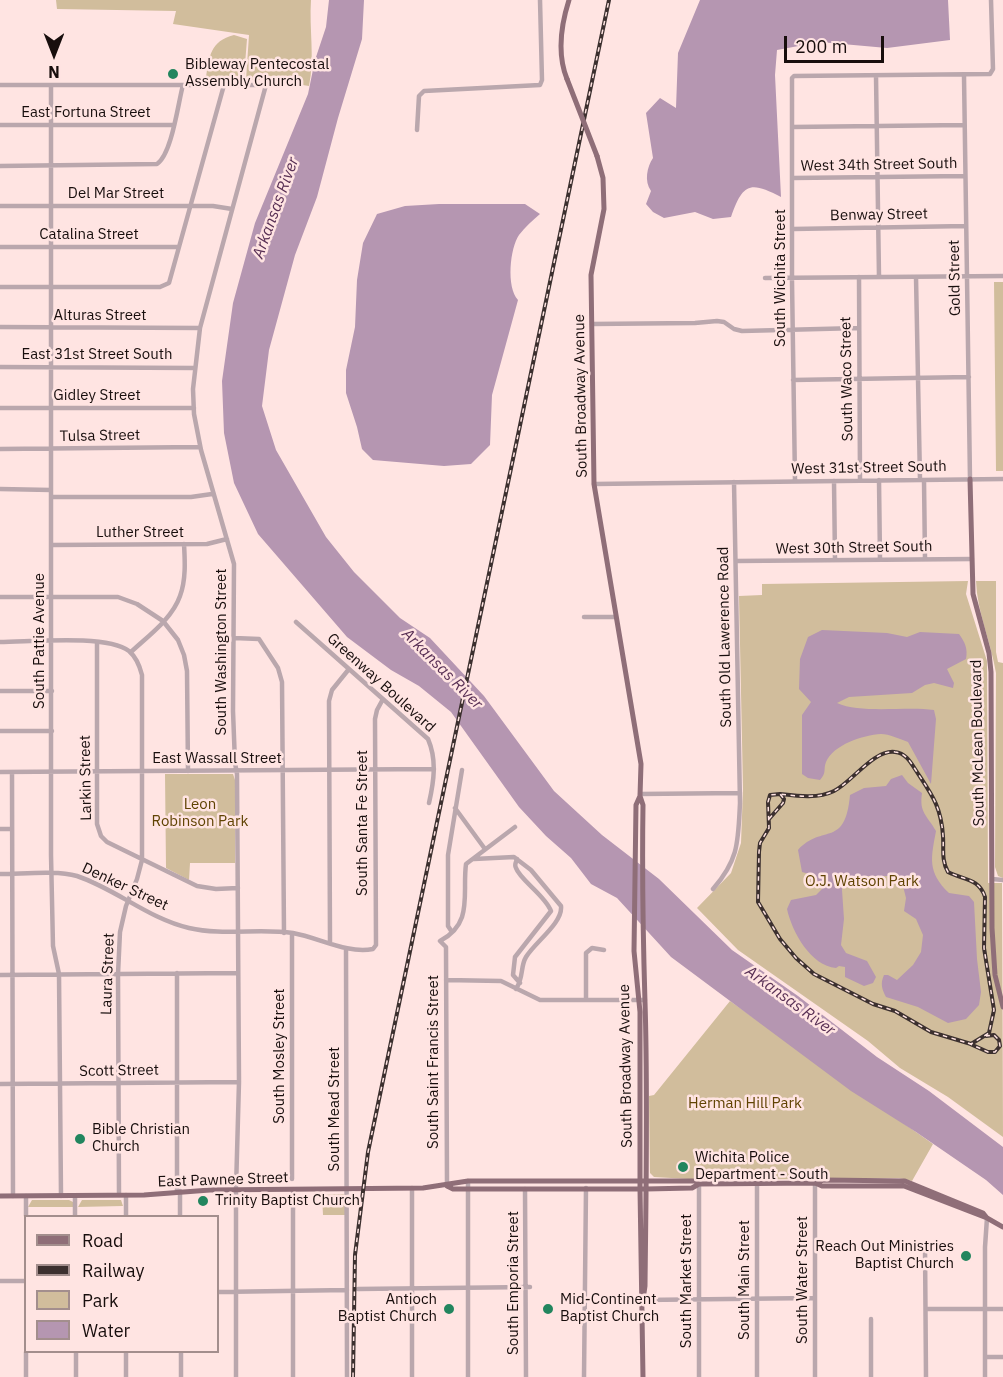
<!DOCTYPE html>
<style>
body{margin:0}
#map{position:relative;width:1003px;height:1377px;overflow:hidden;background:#ffe4e2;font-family:"IBM Plex Sans",sans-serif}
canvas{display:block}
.legend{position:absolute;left:24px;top:1215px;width:195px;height:138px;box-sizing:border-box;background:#ffe4e2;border:2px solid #a38e8d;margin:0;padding:8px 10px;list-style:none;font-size:18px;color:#180e0d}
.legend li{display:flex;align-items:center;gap:12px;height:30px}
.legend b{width:30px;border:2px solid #a38e8d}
.north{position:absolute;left:24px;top:24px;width:60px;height:60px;-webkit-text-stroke:4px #ffe4e2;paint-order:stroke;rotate:180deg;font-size:16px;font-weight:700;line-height:24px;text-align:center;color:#180e0d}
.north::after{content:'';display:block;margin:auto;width:21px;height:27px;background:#180e0d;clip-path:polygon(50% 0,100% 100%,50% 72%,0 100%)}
.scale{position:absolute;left:784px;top:36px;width:100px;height:27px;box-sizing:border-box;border:3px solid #180e0d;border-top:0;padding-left:8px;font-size:18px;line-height:21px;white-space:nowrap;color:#180e0d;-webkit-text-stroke:4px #ffe4e2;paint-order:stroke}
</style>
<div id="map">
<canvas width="1003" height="1377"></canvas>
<ul class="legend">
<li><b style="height:8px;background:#8f6e78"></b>Road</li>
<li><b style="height:8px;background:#3c302f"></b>Railway</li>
<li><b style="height:16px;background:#d1bd9c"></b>Park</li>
<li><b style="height:16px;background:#b596b1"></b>Water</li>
</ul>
<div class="north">N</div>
<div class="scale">200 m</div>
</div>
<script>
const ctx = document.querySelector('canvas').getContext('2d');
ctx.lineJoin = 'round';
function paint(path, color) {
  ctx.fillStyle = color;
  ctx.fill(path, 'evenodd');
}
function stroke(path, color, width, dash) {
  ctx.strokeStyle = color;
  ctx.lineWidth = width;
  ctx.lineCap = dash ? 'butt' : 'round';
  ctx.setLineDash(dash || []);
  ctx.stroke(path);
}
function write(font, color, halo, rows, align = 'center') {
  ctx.font = font + ' "IBM Plex Sans",sans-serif';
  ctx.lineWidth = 5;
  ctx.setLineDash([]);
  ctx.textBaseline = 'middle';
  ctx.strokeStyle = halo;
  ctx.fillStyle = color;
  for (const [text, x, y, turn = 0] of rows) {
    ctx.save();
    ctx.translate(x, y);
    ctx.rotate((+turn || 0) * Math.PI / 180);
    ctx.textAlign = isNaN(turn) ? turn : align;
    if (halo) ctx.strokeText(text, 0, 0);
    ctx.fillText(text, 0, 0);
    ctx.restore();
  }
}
paint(new Path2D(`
 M56,0H311C309,29 315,58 309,86L270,80H246L249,35L173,24L176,11L57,9Z
 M234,35L247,39L244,77L206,78C209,57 210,41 234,35Z
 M994,282H1003V471H996Z
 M968,581L966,594L987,661L988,883H1002L1003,1137L948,1097L900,1068L868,1041L738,950L697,908L731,873L741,843L743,789L739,596L762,595V584Z
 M976,581H996V652L998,662L1003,663V878L998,876L995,867L996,673C991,642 977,612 976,581Z
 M165,774H233L235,780V863H190L189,880L166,868Z
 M730,1001L933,1144L912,1181L899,1178L706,1180L654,1177L650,1173L649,1096L654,1095Z
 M345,1194V1215H323L322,1195Z
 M32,1200H69L73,1202L74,1207H28Z
 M82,1200H121L123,1206L78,1207Z`), '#d1bd9c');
paint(new Path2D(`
 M329,0H364L362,39L338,118L317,197L295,255L269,350L262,406L276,450L326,537L354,572L400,618L430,638L484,696L554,791L602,835L659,879L732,950L798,996L877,1057L929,1091L1003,1147V1195L986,1180L916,1132L851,1091L671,957L617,898L591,884L571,858L546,836L519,807L451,712L419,686L391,670L347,637L258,534L234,483L224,433L222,381L233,303L255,223L308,94L315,60L326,27Z
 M700,0H948L950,40L887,48L820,42L777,50L775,75L781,197C750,181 743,183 731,217L713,219L695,212L664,218L653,212L646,204L651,191C644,181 647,167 653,158L646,113L660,98L676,108L678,53Z
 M439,204H525L540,214C533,220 525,227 519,235C510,248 506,287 518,300L492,395L490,445L471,464L444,466L373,460L362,449L357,427L346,393V370L355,327L357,280L363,243L377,214L405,206Z
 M822,630L887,633L907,637L920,632L959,634C965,642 968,649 966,659L947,669L954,683L953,688L934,683L925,685L912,693L849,697L837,703C861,714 907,706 934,710L936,719L931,784L908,742C900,739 889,734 881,734C863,735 833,745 826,762C823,770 827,772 820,780L808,778L802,774V715L811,702L799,689L800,659L808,637Z
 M902,775L908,783L922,793C919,813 927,815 936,831C931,858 927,872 949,893L969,896L974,902L977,959L981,992L979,1005L966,1019L948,1023L918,1007L886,997C882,989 880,984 884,975H888L897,980L913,965L921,952L923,935L916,919L904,911L906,898L902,882L889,876H844L842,890L844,919L841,945L846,953L867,961L876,977L873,983L864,986L845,977V967L839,966L836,968C811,966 792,932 787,909L791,900L816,895L822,889C818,879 812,874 802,872L798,850C823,823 845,849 850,795L864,788L886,786L891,779Z`), '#b596b1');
stroke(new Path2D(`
 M876,76L879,277
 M964,76L970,479
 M0,85H266L200,328L193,389L194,414L201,450L234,564L233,711L235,763L237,774L239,1082L236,1189V1377
 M51,85V855L53,946L59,974L61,1196
 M0,125H173
 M792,127L964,125
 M417,130L419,96L424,91L540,85L542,80L540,0
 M0,166L157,164C172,154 178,103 183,85
 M793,178L965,176
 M0,206H213L232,209
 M793,229L966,226
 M0,247H179
 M859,277L860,480
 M916,277L920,480
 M765,278L1003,276
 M0,287H160L169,283L224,85
 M592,324L695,323L717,321L724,322L734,329L742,331L859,328
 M0,327L200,328
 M0,367L195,368
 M793,380L969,377
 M0,408H194
 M0,449L200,447
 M879,480L880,560
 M924,480L925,559
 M795,481L792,281V78L794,76L990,74L993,69L991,0
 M834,481L835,560
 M594,484L1003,479
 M0,489L51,490
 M51,497H191L212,494
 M52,545L207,544L227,539
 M736,561L972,559
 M0,597H118L137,604L163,621L178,640L184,655L187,671L188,771
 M584,617H615
 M296,622L428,739C437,760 434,781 429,803
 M234,638L259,639L278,668L282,682L284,933
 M0,642C30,642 106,634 129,651C136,657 140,667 142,675V860L137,879L126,906L120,932L118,974L119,1195
 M97,642V824L101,836L107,842L197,886L216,889L238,888
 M131,652C148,636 172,619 180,596C186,580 185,561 184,544
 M0,691H52
 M0,731H52
 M0,772L434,769
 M12,772L13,1196
 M640,794L740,793
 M455,808L485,849
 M0,829H12
 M474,859L514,857L531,870L561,906C563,923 535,942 526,957C520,967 524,977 516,989
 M517,859C516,862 514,865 516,868C520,880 545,895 551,911L515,957L513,975L520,983
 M0,874C22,874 56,870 77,876C116,889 149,919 189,928C223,936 259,928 293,933C320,938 347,954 373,949L376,945L375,719L377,710L383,699
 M992,879L1003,880
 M713,889C739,859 738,842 740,803L734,482
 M452,932L448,926V855L462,770
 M292,933V1179
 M330,942L329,701L332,690L349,669
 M346,948L347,1377
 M177,973V1191
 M0,975L238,973
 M446,980L501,981L540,1000H645
 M586,1000V953L592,948L604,950
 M0,1084L239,1082
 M815,1183V1377
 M757,1184V1377
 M447,1186L446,947L440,941C474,923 462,894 466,864L515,827
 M525,1189L526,1377
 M180,1191V1216
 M126,1195V1216
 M26,1196V1216
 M75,1196V1216
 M925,1246L926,1377
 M0,1281H26
 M358,1289L530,1287
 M218,1292L347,1290
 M643,1300L815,1298
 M926,1309H1003
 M871,1319V1377
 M26,1352V1377
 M76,1352V1377
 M181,1352V1377
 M985,1357H1003
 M126,1377V1352
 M293,1377V1190
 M412,1377V1188
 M468,1377V1181
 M584,1377L586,1188
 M699,1377V1184
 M985,1377V1247L987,1218`), '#baa7ad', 4.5);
stroke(new Path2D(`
 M567,79C557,54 561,25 569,0
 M597,156L603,178L604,209L591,275L594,484L641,764L640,796L643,805C642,870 643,936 645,1002C648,1096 646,1191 645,1286L643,1300
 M970,479L973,594L989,653L991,672L992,928L995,975L1003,1007
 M640,796L636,805L634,951L640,1012V1189L643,1377
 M815,1183L822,1186H904L987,1218L1003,1227
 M447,1186L453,1189H646L692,1188L699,1184L815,1183L824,1180L905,1181L983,1213L987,1218
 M0,1196L144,1195L210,1190L423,1188L468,1181H695L699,1184`), '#8f6e78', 5);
const rail = new Path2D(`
 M769,819L783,803L784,799L780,794L770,795L768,802L769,828L760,843L759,852L758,902L780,939L796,958L814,974L873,1004L895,1011L931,1032L971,1044L989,1033L994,1010L984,948L985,897C979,878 963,880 948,872C941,860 944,848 943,836C941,805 931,794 915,769C910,761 905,753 895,752C874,749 852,782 834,791C818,799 797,796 780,794
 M968,1043L988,1052H995L1000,1046L999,1040L994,1035L986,1036
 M353,1377L355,1255L368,1152L609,0`);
stroke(rail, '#3c302f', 4);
stroke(rail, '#ffe4e2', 1.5, [4.5]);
stroke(new Path2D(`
 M567,79L597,156`), '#8f6e78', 5);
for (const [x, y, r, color] of [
 [173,74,6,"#22855e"],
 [80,1139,6,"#22855e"],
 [683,1167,6,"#22855e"],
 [203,1201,6,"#22855e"],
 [966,1256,6,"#22855e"],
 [449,1309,6,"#22855e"],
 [548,1309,6,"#22855e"]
]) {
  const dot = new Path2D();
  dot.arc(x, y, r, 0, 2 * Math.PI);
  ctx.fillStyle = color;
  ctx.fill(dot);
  stroke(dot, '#ffe4e2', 2);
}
write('15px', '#180e0d', '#ffe4e2', [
 ["Bibleway Pentecostal",185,65],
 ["Assembly Church",185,82],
 ["Bible Christian",92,1130],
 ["Church",92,1147],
 ["Wichita Police",695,1158],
 ["Department - South",695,1175],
 ["Trinity Baptist Church",215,1201],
 ["Reach Out Ministries",954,1247,"right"],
 ["Baptist Church",954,1264,"right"],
 ["Antioch",437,1300,"right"],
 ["Baptist Church",437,1317,"right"],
 ["Mid-Continent",560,1300],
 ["Baptist Church",560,1317]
], 'left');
write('15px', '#180e0d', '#ffe4e2', [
 ["East Fortuna Street",86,113],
 ["West 34th Street South",879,165,-1],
 ["Del Mar Street",116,194],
 ["Benway Street",879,215,-1],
 ["Catalina Street",89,235],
 ["South Wichita Street",781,278,-90],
 ["Gold Street",955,278,-91],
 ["Alturas Street",100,316],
 ["East 31st Street South",97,355],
 ["South Waco Street",847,379,-91],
 ["Gidley Street",97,396],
 ["South Broadway Avenue",581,396,-91],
 ["Tulsa Street",100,436,-1],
 ["West 31st Street South",869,468,-1],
 ["Luther Street",140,533],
 ["West 30th Street South",854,548,-1],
 ["South Old Lawerence Road",725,637,-91],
 ["South Pattie Avenue",40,641,-90],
 ["South Washington Street",222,652,-90],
 ["Greenway Boulevard",381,683,42],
 ["South McLean Boulevard",978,743,-91],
 ["East Wassall Street",217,759],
 ["Larkin Street",86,778,-91],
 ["South Santa Fe Street",363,823,-90],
 ["Denker Street",125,887,25],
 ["Laura Street",108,974,-88],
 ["South Mosley Street",280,1056,-90],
 ["South Saint Francis Street",434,1062,-90],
 ["South Broadway Avenue",626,1066,-91],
 ["Scott Street",119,1071,-1],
 ["South Mead Street",335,1109,-90],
 ["East Pawnee Street",223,1180,-2],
 ["South Main Street",745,1280,-90],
 ["South Water Street",803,1280,-90],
 ["South Market Street",687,1281,-90],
 ["South Emporia Street",514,1283,-90]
]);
write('15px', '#604303', '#ffe4e2', [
 ["Leon",200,805],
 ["Robinson Park",200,822],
 ["O.J. Watson Park",862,882],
 ["Herman Hill Park",745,1104]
]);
write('italic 16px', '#582f54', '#ffe4e2', [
 ["Arkansas River",276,208,-70],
 ["Arkansas River",442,669,45],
 ["Arkansas River",790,1001,36]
]);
</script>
